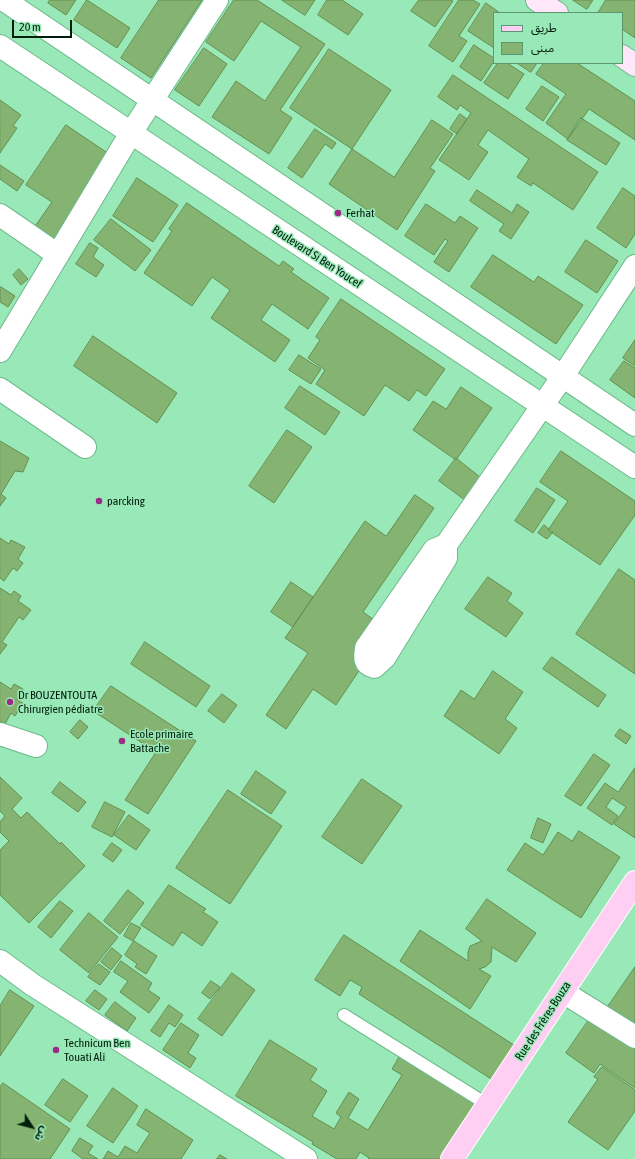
<!DOCTYPE html>
<meta charset="utf-8">
<style>
body{margin:0}
#map{position:relative;width:635px;height:1159px;overflow:hidden;background:#99e8b7;font-family:"Asap Condensed","Noto Sans Arabic",sans-serif}
canvas{display:block}
.legend{position:absolute;left:493px;top:12px;width:130px;height:52px;box-sizing:border-box;background:#99e8b7;border:1px solid #5c9773;margin:0;padding:5px 7px;list-style:none;font-size:12px;color:#001e0d}
.legend li{display:flex;align-items:center;gap:8px;height:20px}
.legend b{width:20px;border:1px solid #5c9773}
.north{position:absolute;left:12px;top:1107px;width:40px;height:40px;-webkit-text-stroke:3px #99e8b7;paint-order:stroke;rotate:126deg;font-size:11px;font-weight:700;line-height:16px;text-align:center;color:#001e0d}
.north::after{content:'';display:block;margin:auto;width:14px;height:18px;background:#001e0d;clip-path:polygon(50% 0,100% 100%,50% 72%,0 100%)}
.scale{position:absolute;left:12px;top:20px;width:60px;height:18px;box-sizing:border-box;border:2px solid #001e0d;border-top:0;padding-left:5px;font-size:12px;line-height:14px;white-space:nowrap;color:#001e0d;-webkit-text-stroke:3px #99e8b7;paint-order:stroke}
</style>
<div id="map">
<canvas width="635" height="1159"></canvas>
<ul class="legend">
<li><b style="height:5px;background:#ffcef3"></b>طريق</li>
<li><b style="height:11px;background:#85b371"></b>مبنى</li>
</ul>
<div class="north">ش</div>
<div class="scale">20 m</div>
</div>
<script>
const ctx = document.querySelector('canvas').getContext('2d');
ctx.lineJoin = 'round';
function paint(path, color) {
  ctx.fillStyle = color;
  ctx.fill(path, 'evenodd');
}
function stroke(path, color, width, dash) {
  ctx.strokeStyle = color;
  ctx.lineWidth = width;
  ctx.lineCap = dash ? 'butt' : 'round';
  ctx.setLineDash(dash || []);
  ctx.stroke(path);
}
function write(font, color, halo, rows, align = 'center') {
  ctx.font = font + ' "Asap Condensed",sans-serif';
  ctx.lineWidth = 3;
  ctx.setLineDash([]);
  ctx.textBaseline = 'middle';
  ctx.strokeStyle = halo;
  ctx.fillStyle = color;
  for (const [text, x, y, turn = 0] of rows) {
    ctx.save();
    ctx.translate(x, y);
    ctx.rotate((+turn || 0) * Math.PI / 180);
    ctx.textAlign = isNaN(turn) ? turn : align;
    if (halo) ctx.strokeText(text, 0, 0);
    ctx.fillText(text, 0, 0);
    ctx.restore();
  }
}
const building = new Path2D(`
 M50,0H76L66,15L48,3Z
 M87,0L130,28L117,48L74,20Z
 M159,0H202L151,78L121,58Z
 M234,0H257L325,44L280,110L292,118L269,154L212,117L236,81L265,101L301,47L261,21L234,61L206,42Z
 M282,0H315L305,15Z
 M327,0H342L363,14L348,35L318,15Z
 M419,0H451L453,1L435,27L411,11Z
 M459,0H473L480,4L459,36L467,41L453,62L429,46Z
 M573,0H593L587,9Z
 M606,0H635V38L622,29V13H598Z
 M486,3L500,13H494V48L468,31Z
 M474,45L494,58V61L481,81L460,67Z
 M204,48L227,64L199,106L175,90Z
 M329,49L391,90L352,149L290,108Z
 M498,63H507L524,74L508,99L484,83Z
 M517,63H537L531,72Z
 M544,63H577L635,101V140L589,109L568,139L546,123L566,94L536,74Z
 M453,75L598,172L573,210L533,183L531,186L517,177L529,159L488,130L478,145L488,152L469,180L439,160L471,113L460,105L457,110L438,97Z
 M542,86L559,97L543,121L526,109Z
 M0,100L21,115L13,126L17,128L0,153Z
 M460,114L467,119L457,134L450,129Z
 M581,118L620,143L606,165L567,140Z
 M432,120L453,134L430,168L435,171L397,230L329,184L352,149L394,177Z
 M66,125L115,158L55,248L31,232L52,202L26,185Z
 M315,129L336,143L332,149L325,144L302,178L288,168Z
 M0,165L24,181L17,191L0,179Z
 M137,178L178,205L153,242L113,216Z
 M623,188L635,196V234L626,248L597,228Z
 M477,190L512,213L517,204L529,212L511,239L499,231L504,224L470,201Z
 M187,203L279,266L283,261L294,269L291,272L329,298L308,329L272,304L261,320L290,340L275,362L211,318L230,290L212,277L192,306L144,273L172,231L169,229Z
 M426,204L455,223L460,216L478,228L449,272L434,262L448,241L445,239L434,255L405,236Z
 M111,219L151,250L135,271L94,240Z
 M586,240L618,261L597,293L565,272Z
 M90,243L98,248L93,257L104,265L96,277L76,264Z
 M493,255L534,282L538,276L583,305L556,344L471,287Z
 M19,269L28,279L21,285L13,275Z
 M1,287L15,296L8,307L0,302V289Z
 M341,299L445,369L426,396L417,390L409,401L385,385L364,416L316,384L325,370L308,358L320,340L316,337Z
 M93,336L177,393L157,423L74,366Z
 M635,340V366L623,358Z
 M299,355L321,369L311,384L289,370Z
 M624,361L635,368V398L610,380Z
 M300,386L340,412L325,435L285,408Z
 M461,387L492,408L456,460L413,430L433,401L446,409Z
 M287,430L312,447L274,503L249,486Z
 M0,441L29,458L23,472L15,471L1,494L6,498L0,506Z
 M561,451L635,501V515L600,565L548,530L568,501L540,482Z
 M456,458L485,481L469,503L439,481Z
 M537,488L555,500L533,533L515,521Z
 M415,495L434,508L363,612L387,629L336,705L313,689L286,729L266,715L308,653L285,638L365,521L386,536Z
 M544,525L553,532L547,539L538,533Z
 M0,538L9,544L11,540L25,547L18,559L23,563L17,571L13,568L4,581L0,578Z
 M619,569L635,580V674L576,634Z
 M488,577L512,593L507,601L523,613L506,637L465,609Z
 M291,582L313,597L293,627L271,612Z
 M0,588L11,595L14,591L21,596L18,601L31,610L23,620L19,617L2,642L7,645L0,654Z
 M145,642L210,686L196,707L131,664Z
 M552,657L606,695L598,707L543,669Z
 M493,671L523,692L505,719L517,728L499,754L444,716L461,690L474,699Z
 M0,682L11,689L14,684L23,689L17,700L23,703L15,716L11,713L5,724L0,721Z
 M111,686L196,741L148,814L125,800L156,752L93,711Z
 M222,694L237,705L224,723L208,711Z
 M80,720L88,727L78,739L70,732Z
 M620,729L631,736L626,744L615,736Z
 M594,754L610,765L581,806L565,796Z
 M635,768V838L614,824L626,807L612,798L606,807L618,816L612,825L587,808L605,783L618,792Z
 M256,771L286,792L271,814L241,794Z
 M0,777L22,798L12,809L21,818L27,812L60,844L61,842L85,866L29,923L0,895V850L9,841L0,832V822L5,816L0,811Z
 M362,779L402,806L362,864L322,837Z
 M60,782L86,802L78,812L52,793Z
 M228,790L282,826L230,904L176,868Z
 M105,802L125,812L112,837L92,827Z
 M129,815L150,830L136,850L114,835Z
 M538,818L551,824L543,843L531,838Z
 M579,831L620,857L581,918L507,870L525,843L543,855L558,832L572,841Z
 M112,843L122,850L113,862L103,855Z
 M169,885L206,909L203,912L218,922L202,946L182,932L173,946L141,925Z
 M128,890L144,903L120,934L104,921Z
 M487,899L536,933L516,962L492,947L491,962L485,967L479,969L491,976L470,1009L400,961L420,930L468,961V952L470,946L482,941L466,929Z
 M60,901L73,911L51,938L38,927Z
 M89,913L118,937L89,973L60,950Z
 M131,923L141,928L133,941L124,936Z
 M344,935L517,1047L499,1084L359,994L362,987L350,980L340,996L315,980Z
 M134,941L157,956L146,974L135,967L137,964L125,955Z
 M112,948L122,956L111,970L101,962Z
 M121,961L152,983L148,990L160,998L149,1013L120,992L128,981L114,972Z
 M99,964L110,972L100,985L88,977Z
 M635,967V1026L607,1008Z
 M232,973L255,990L222,1036L198,1019Z
 M211,981L220,987L210,999L202,993Z
 M10,990L34,1006L0,1056V1006Z
 M95,990L107,999L99,1010L86,1001Z
 M115,1002L136,1018L127,1031L105,1015Z
 M169,1005L183,1015L175,1027L169,1023L160,1037L151,1031Z
 M593,1014L635,1043V1088L600,1064L594,1073L566,1053Z
 M181,1023L199,1035L188,1053L196,1058L190,1068L163,1050Z
 M270,1040L317,1069L310,1080L327,1091L312,1116L334,1129L341,1117L336,1113L349,1092L359,1099L348,1118L368,1130L402,1075L392,1069L399,1057L481,1107L449,1159H368L369,1158L360,1152L356,1159H337L312,1144L313,1142L236,1096Z
 M602,1067L635,1090V1111L608,1150L568,1122L598,1079L594,1077Z
 M63,1079L88,1096L70,1122L45,1105Z
 M3,1083L70,1129L50,1159H0V1087Z
 M113,1088L138,1106L113,1143L87,1126Z
 M146,1109L193,1140L181,1159H103L108,1151L118,1157L125,1146L137,1153L150,1133L137,1125Z
 M80,1138L93,1146L88,1153L98,1159H83L72,1151Z
 M220,1155L227,1159H217Z`);
paint(building, '#85b371');
stroke(building, '#648f4f', 1);
const service = new Path2D(`
 M344,1015L488,1105`);
const minor = new Path2D(`
 M4,0L635,425
 M0,46L635,467
 M0,215L58,255
 M0,351L131,133L217,0
 M0,389L85,447
 M446,545V558L385,657L374,667C363,664 365,657 366,648L434,550L446,545L563,376L635,266
 M0,734L36,746
 M0,961L33,985L306,1159
 M563,992L635,1037`);
const secondary = new Path2D(`
 M537,0L557,13
 M622,56L635,65`);
const primary = new Path2D(`
 M452,1159L635,882`);
stroke(service, '#6cba8b', 14);
stroke(minor, '#6cba8b', 24);
stroke(secondary, '#6cba8b', 24);
stroke(primary, '#fff', 24);
stroke(service, '#fff', 12);
stroke(minor, '#fff', 22);
stroke(secondary, '#ffe7f9', 22);
stroke(primary, '#ffcef3', 22);
for (const [x, y, r, color] of [
 [338,213,4,"#9c2a87"],
 [99,501,4,"#9c2a87"],
 [10,702,4,"#9c2a87"],
 [122,741,4,"#9c2a87"],
 [56,1050,4,"#9c2a87"]
]) {
  const dot = new Path2D();
  dot.arc(x, y, r, 0, 2 * Math.PI);
  ctx.fillStyle = color;
  ctx.fill(dot);
  stroke(dot, '#99e8b7', 1.5);
}
write('12px', '#001e0d', '#99e8b7', [
 ["Ferhat",346,213],
 ["parcking",107,501],
 ["Dr BOUZENTOUTA",18,695],
 ["Chirurgien pédiatre",18,709],
 ["Ecole primaire",130,734],
 ["Battache",130,748],
 ["Technicum Ben",64,1043],
 ["Touati Ali",64,1057]
], 'left');
write('12px', '#001e0d', '#99e8b7', [
 ["Boulevard Si Ben Youcef",317,257,33],
 ["Rue des Frères Bouza",543,1021,-57]
]);
</script>
